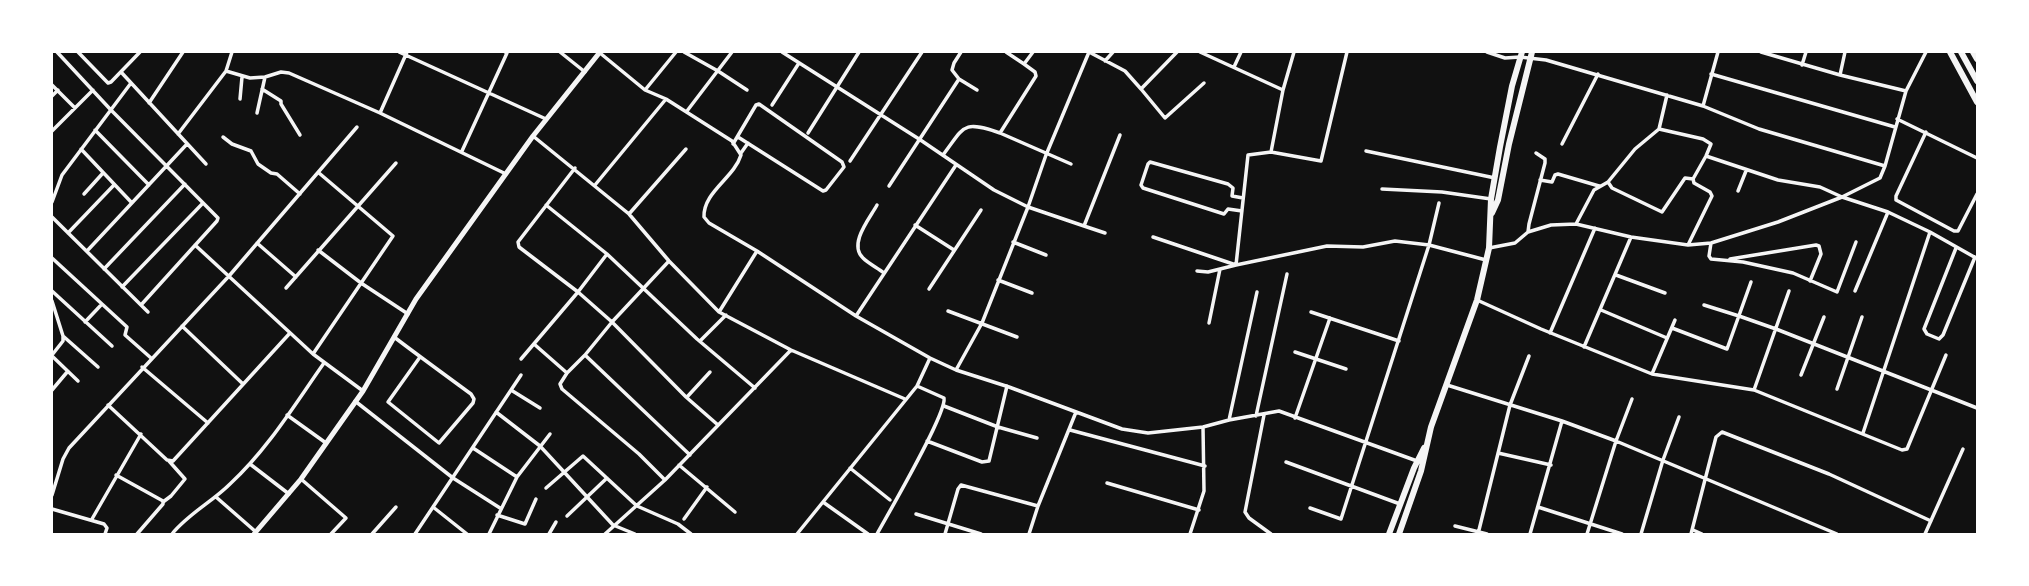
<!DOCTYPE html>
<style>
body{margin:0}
#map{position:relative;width:2029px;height:586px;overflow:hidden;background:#111;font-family:"Fira Sans Condensed",sans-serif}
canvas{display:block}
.frame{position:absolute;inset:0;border:53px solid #fff;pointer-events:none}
</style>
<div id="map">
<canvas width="2029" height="586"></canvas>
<div class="frame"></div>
</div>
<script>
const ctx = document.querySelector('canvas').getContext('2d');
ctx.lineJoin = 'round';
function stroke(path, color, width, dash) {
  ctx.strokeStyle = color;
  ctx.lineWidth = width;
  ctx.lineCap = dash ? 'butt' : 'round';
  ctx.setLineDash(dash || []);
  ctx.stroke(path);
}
stroke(new Path2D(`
 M57,52L110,109L218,218L217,221L141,305
 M78,52L108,83L111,82L140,52
 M399,52L546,119
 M560,52L585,72
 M684,52L718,71L747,90
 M782,52L919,139L994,190L1028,207L1084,226L1120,135
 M1006,52L1024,64L1033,52
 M1089,52L1125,71L1141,89L1177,52
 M1200,52L1283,90
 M1487,52L1505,58L1520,57L1546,60L1703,106L1718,52
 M1761,52L1840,75L1906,91
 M1105,61L1113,52
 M1024,64L1035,72L1036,76L1000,133L1071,164
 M1802,65L1806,52
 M1234,67L1241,52
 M226,71L232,52
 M121,72L206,164
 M1711,74L1895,127
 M1840,75L1845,52
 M959,79L952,70L954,63L961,52
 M52,85L75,108
 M262,89L281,101V104L300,135
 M1141,89L1165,118L1204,83
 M645,90L676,52
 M52,96L58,90
 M240,99L242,77
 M666,99L732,141L741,155C734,178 703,192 704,217L709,223L757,251L856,316L930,358L956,370L1009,387L1122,429L1148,433L1203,427L1229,420L1279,411L1417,461
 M149,103L183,52
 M772,105L799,63
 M1703,106L1759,129L1885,166
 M687,111L732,52
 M257,113L265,77
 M380,113L407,52
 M1897,119L1977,158
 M1659,129L1703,139L1711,144L1706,156L1693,179L1694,183L1710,192L1712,196L1688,245
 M95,130L149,185
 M52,131L93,90
 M1926,132L1896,196V200L1954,231H1958L1977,194
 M808,133L859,52
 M178,134L226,71L250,78L265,77L281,72L289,73L380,113L506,174
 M533,136L629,214L669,261L719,312L791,350L905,399
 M223,137L232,144L251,151L258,164L271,173L277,174L300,194
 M733,144L756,105L759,104L842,162L844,167L826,190L823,191L738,137
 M1562,144L1598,74
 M81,149L132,203
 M462,151L507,53L505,52
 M1366,151L1495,178
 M1271,152L1283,90L1294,52
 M741,153L748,143
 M943,155C965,126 962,120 1000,133
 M1706,156L1778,180L1820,187L1842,197L1880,178L1885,166L1906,91L1926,52
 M850,161L922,52
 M575,168L518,242L519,247L578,292L612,322L686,397L718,425
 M1540,180L1552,182L1555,175L1558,174L1599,186
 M1608,182L1612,188L1662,212L1685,178L1693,179
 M595,185L666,99L645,90L600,53
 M889,186L959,79L977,90
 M1382,189L1442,192L1491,199
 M1738,191L1746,171
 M84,194L103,173
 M52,202L62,175L131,83
 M1439,203L1429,245L1486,260
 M546,205L607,254L697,339L755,388
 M877,205C870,218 848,244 863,258C869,264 878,268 884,273
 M1242,211L1228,209L1224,214L1143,188L1141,185L1148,164L1150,162L1228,184L1233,188L1232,196L1243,198
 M629,214L686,149
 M52,217L148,312
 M1576,224L1594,190L1608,182L1635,149L1659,129L1667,95
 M915,225L954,250
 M1084,226L1105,233
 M1528,232L1529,224L1545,163V159L1536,153
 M1930,232L1976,258
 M68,233L114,185
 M1153,237L1236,265L1327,246L1363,247L1395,241L1429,245L1341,519L1310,508
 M1013,242L1046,255
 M257,243L296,277
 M1711,243L1709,256L1711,259L1743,262L1793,273L1837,292L1856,242
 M195,245L313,354L363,391
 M1489,248L1515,243L1528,232L1551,225L1576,224L1631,237L1688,245L1711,243L1778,222L1842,197L1888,212L1930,232L1863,433
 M1956,248L1924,329L1927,334L1939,339L1943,335L1975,257
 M318,250L361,283L408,314
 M87,251L187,144
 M52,258L127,327L125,335L151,358
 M1730,259L1816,245L1819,246L1821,254L1810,281
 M104,269L185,184
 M1197,271L1208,272L1236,265L1248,155L1271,152L1321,161L1347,52
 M1616,275L1665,293
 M998,280L1032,293
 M122,287L203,203
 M286,288L396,163
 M929,289L981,210
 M52,291L112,346
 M1855,291L1888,212
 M1477,300L1541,329L1652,374L1754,390L1902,450L1907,449L1946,355
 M52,301L63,336V341L52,355
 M1704,305L1739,316L1776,329L1977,408
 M1601,310L1667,338
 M948,311L1017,337
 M719,312L757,251
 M1311,312L1399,341
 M856,316L956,165
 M85,322L102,304
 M1209,323L1220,269
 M182,326L243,384
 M1672,328L1727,349L1751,282
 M1550,333L1595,228
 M63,336L98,367
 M394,337C419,356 445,375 471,394L474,399L473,403L439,443L388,402L420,357
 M700,341L726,315
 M534,344L567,373
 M1584,347L1631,237
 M1295,352L1346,369
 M313,354L393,236L319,173
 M585,355L690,455
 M52,356L78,381
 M521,359L578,292L607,254
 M142,367L208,423
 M956,370L982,323L1028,207L1046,155L1089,52
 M1652,374L1675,320
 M1801,375L1824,317
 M1447,385L1562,421L1616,441L1837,534
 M1837,389L1862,317
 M52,390L68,371
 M511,390L540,408
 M1754,390L1789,291
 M687,397L710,372
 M355,401L453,478L500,508
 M108,405L167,460L173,461L290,333
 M944,406L998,427L1037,438
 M496,412L540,446L613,525L635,534
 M287,415L326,443
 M1264,415L1245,512L1249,518L1271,534
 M1256,416L1287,274
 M1295,418L1330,318
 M1229,420L1257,292
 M1070,430L1205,466
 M927,441L982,462L989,461L1007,386
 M473,448L517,477
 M1498,453L1551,465
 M1286,462L1400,504
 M250,464L289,494
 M679,465L735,512
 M850,468L890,500
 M116,475L163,501V504L137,534
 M301,479L346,518L331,534
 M665,480L639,454L562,389L560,384L567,373L585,355L612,322L669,261
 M1107,483L1199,510
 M546,488L583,456L637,506L678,524L691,534
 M52,495L63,459L69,448L229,276L357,127
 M216,497L256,532
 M163,502L171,496L185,479L169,461
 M823,502L868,534
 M433,507L467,534
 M1538,507L1622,534
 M52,509L104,524L107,528L105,534
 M916,514L981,534
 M497,515L525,524L536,499
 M567,516L607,478
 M92,519L141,434
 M684,519L707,487
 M1455,526L1487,534
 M1693,530L1702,534
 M172,534C188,514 212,502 230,484C268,449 295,404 324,363
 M372,534L396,507
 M415,534L521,375
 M489,534L517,477L550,434
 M549,534L556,522
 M605,534L665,480L791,350
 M797,534L917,386L930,358
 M877,534C888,514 947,413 944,398L917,386
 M945,534L958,489L961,485L1038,506
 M1029,534L1038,506L1076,412
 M1190,534L1204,491L1203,427
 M1478,534L1510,405L1529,356
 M1530,534L1562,421
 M1587,534L1616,441L1632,399
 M1641,534L1663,460L1679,417
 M1691,534L1716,437L1722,432L1829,474L1931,521
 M1925,534L1963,449`), '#f5f5f5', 3.5);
stroke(new Path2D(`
 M254,534L301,479L363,391L416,299L533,136L600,52`), '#f5f5f5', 5);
stroke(new Path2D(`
 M1950,52L1977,102
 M1492,213L1498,200L1509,144L1532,52
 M1389,534L1414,468L1424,448
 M1399,534L1421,471L1431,427L1477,300L1489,248L1491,199L1500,147L1512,86L1522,52`), '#f5f5f5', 6);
stroke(new Path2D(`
 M1961,52L1977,81
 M1973,52L1977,59`), '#f5f5f5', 6);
</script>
